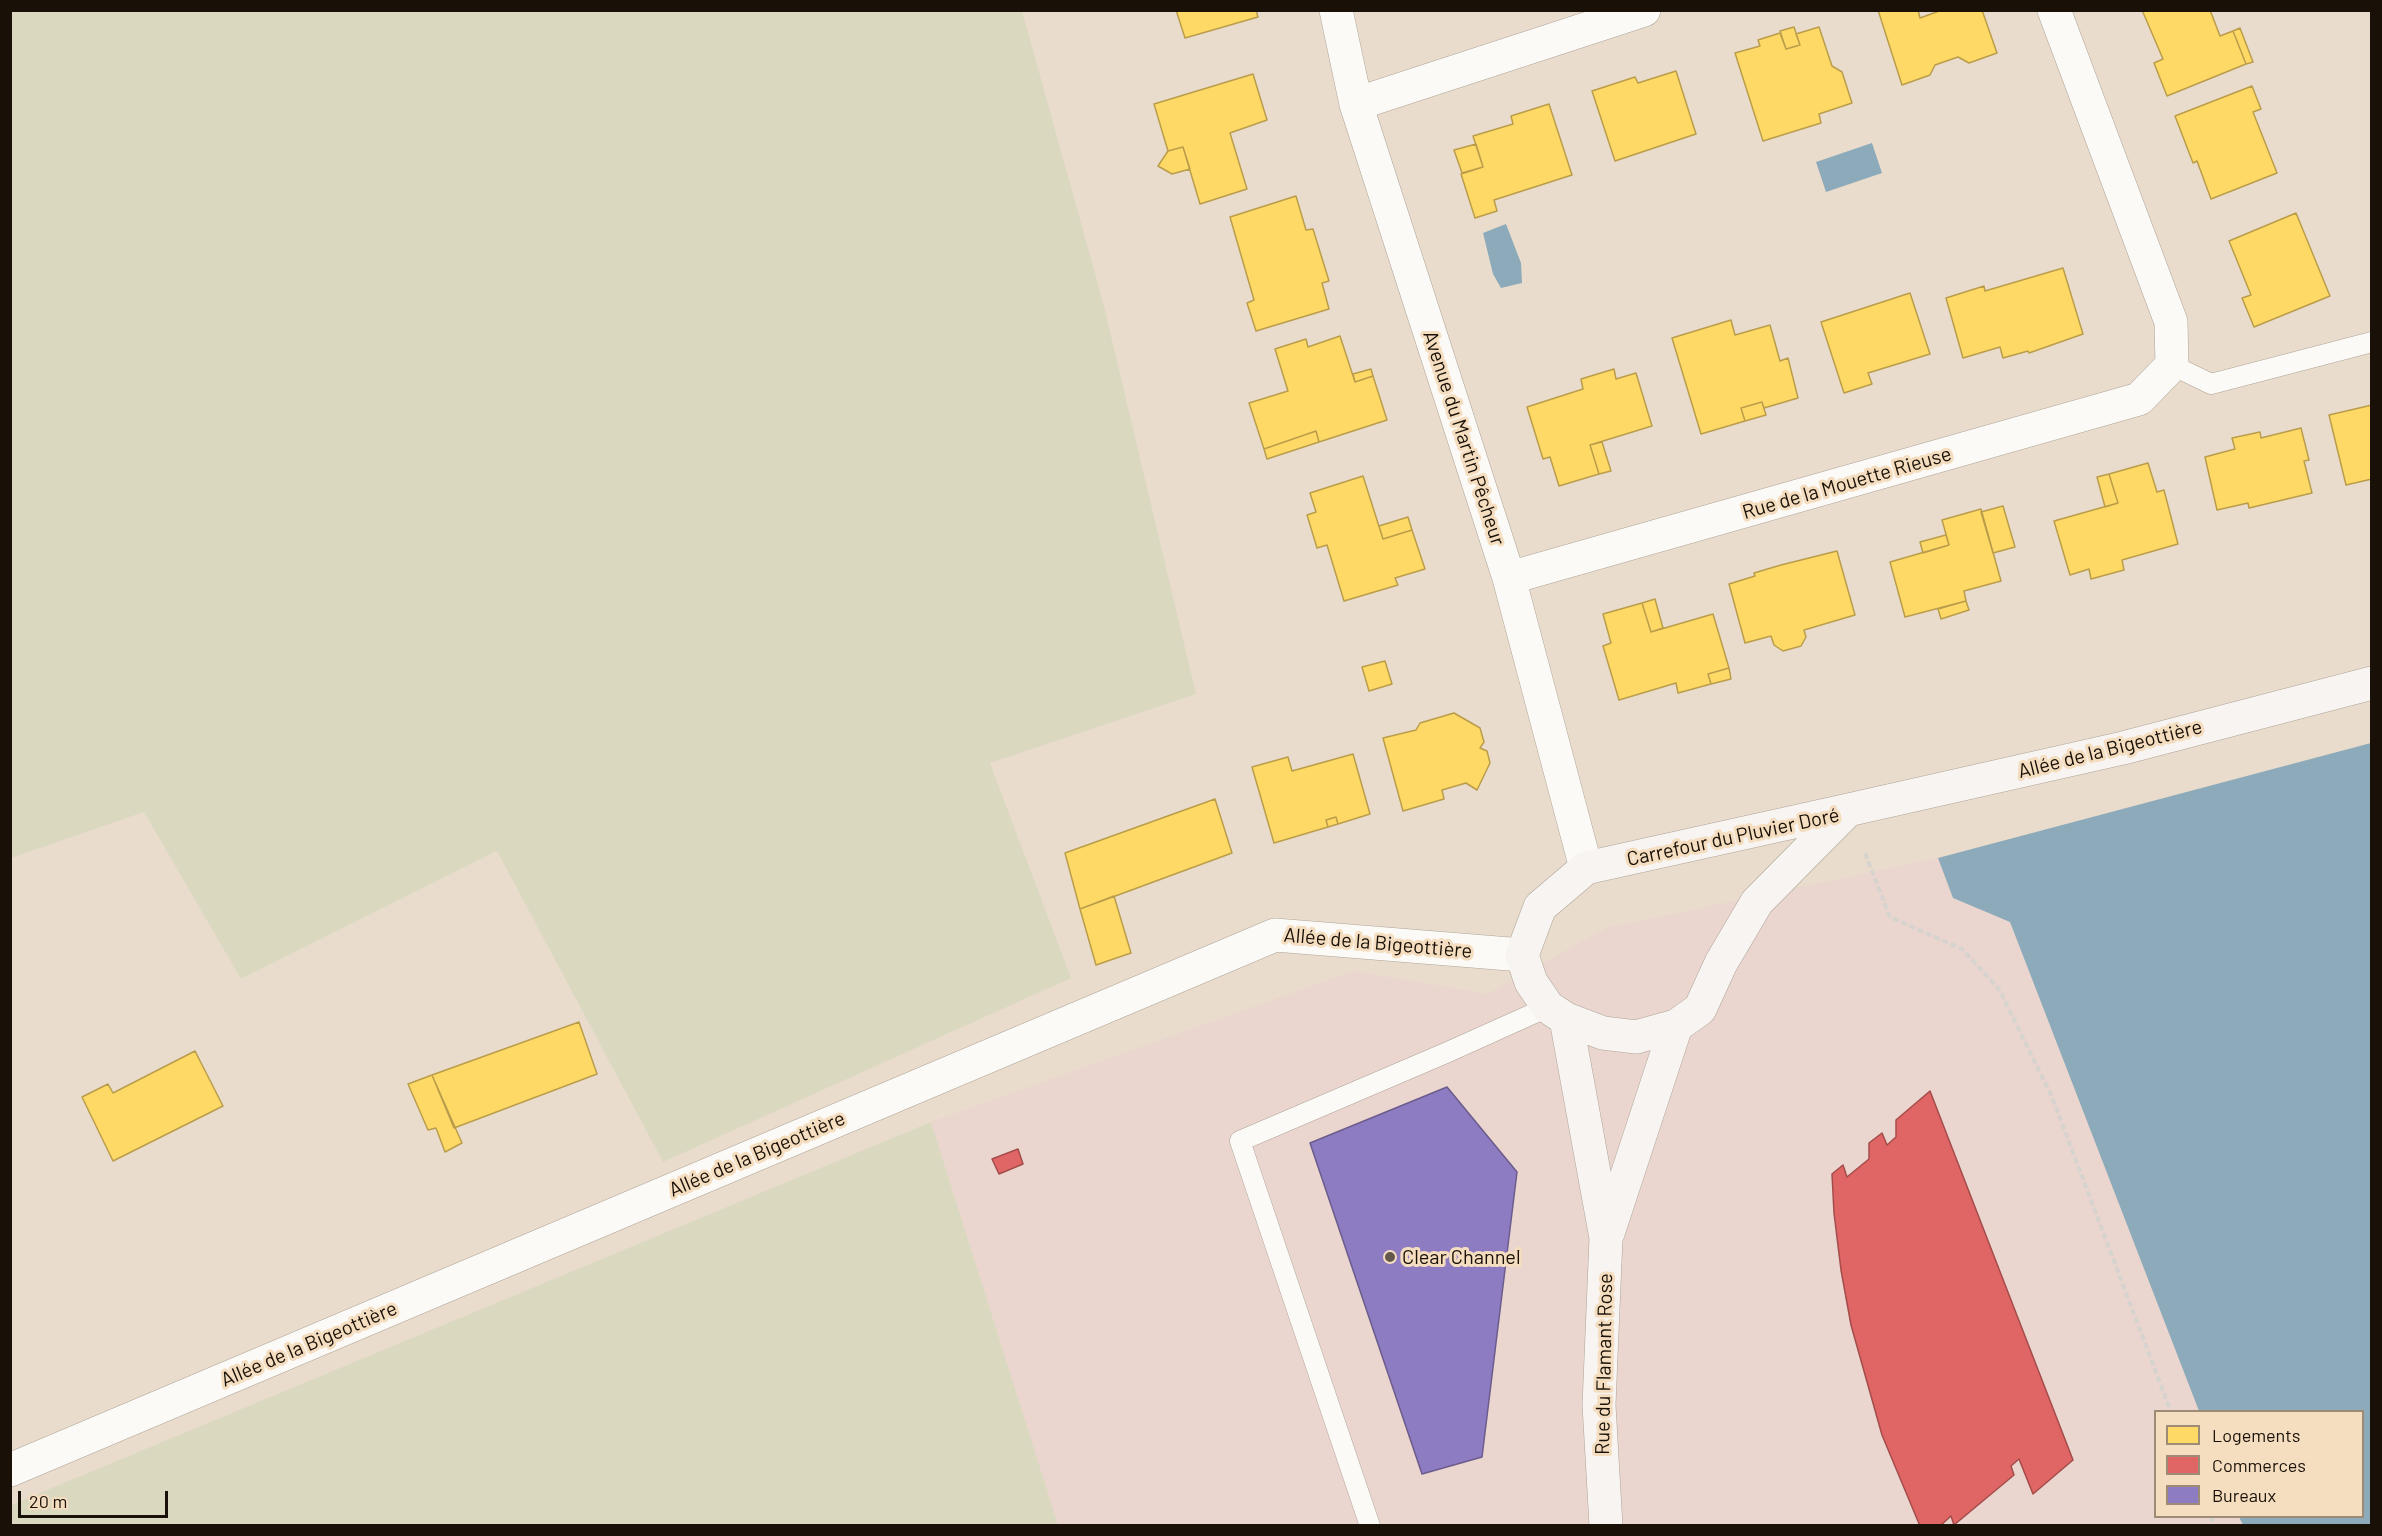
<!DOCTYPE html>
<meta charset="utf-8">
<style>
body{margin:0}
#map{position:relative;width:2382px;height:1536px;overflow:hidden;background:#e9dccc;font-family:Barlow,sans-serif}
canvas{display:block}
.frame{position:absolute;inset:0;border:12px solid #191107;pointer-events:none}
.legend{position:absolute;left:2154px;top:1410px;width:210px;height:108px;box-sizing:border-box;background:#f5ddc0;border:2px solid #9d8b76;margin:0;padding:8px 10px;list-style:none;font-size:18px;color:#191107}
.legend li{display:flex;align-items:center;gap:12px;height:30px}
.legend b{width:30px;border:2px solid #9d8b76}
.scale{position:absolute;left:18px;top:1491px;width:150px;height:27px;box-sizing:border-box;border:3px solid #191107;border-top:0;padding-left:8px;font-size:18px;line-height:21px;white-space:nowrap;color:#191107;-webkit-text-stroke:4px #f5ddc0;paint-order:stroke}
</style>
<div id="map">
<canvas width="2382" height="1536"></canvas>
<div class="frame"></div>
<ul class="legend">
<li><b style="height:16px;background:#ffd966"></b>Logements</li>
<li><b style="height:16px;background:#e06666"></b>Commerces</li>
<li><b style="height:16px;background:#8e7cc3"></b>Bureaux</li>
</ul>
<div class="scale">20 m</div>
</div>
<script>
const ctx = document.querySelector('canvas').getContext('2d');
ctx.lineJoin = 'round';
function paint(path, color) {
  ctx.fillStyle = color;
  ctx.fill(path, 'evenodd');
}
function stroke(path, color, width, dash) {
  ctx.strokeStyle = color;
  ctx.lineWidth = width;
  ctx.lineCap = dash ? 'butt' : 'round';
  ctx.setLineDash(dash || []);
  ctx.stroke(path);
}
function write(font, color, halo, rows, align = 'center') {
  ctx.font = font + ' Barlow,sans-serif';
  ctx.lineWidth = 6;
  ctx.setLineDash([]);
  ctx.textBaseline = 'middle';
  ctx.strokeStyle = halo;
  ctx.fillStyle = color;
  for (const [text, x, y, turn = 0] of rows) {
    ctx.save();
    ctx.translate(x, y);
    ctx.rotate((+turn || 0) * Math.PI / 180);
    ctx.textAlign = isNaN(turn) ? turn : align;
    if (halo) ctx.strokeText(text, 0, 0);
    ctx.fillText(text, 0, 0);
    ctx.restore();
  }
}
paint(new Path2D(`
 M1938,858L1953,898L2010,922L2199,1411L2156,1412V1516L2239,1517L2243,1525H1058L931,1122L1354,971L1488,994L1606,928Z`), '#ead5cf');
paint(new Path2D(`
 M10,11H1022L1103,302L1196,694L990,763L1071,978L663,1162L497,851L241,979L144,812L11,858Z
 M931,1122L1058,1525H11V1505Z`), '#dbd8c0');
paint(new Path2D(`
 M1872,143L1882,173L1826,192L1816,162Z
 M1506,224L1521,263L1522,283L1501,288L1493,274L1483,233Z
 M2371,743V1525H2243L2239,1517L2362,1516V1412L2199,1411L2010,922L1953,898L1938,858Z`), '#8daaba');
const homes = new Path2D(`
 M1176,10H1256L1258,17L1185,38Z
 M1878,10H1918L1920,18L1942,10H1982L1997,53L1969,63L1958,57L1935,65L1930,75L1902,85Z
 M2142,10H2210L2220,36L2233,31L2246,64L2167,96L2154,63L2163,59Z
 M1794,27L1800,45L1786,49L1780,31Z
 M1819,27L1832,66L1842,72L1852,103L1819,114L1821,123L1763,141L1735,53L1760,46L1758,40L1780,33L1786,49L1800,45L1796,34Z
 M2240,28L2253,62L2246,64L2233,31Z
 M1676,71L1696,134L1615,161L1592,91L1635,77L1638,83Z
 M1253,74L1267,120L1230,133L1247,189L1200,204L1183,147L1168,151L1154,104Z
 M2252,86L2261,109L2253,112L2277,173L2211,199L2197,161L2193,163L2175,116Z
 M1549,104L1572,175L1494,200L1497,211L1475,218L1461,174L1483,167L1473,136L1513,124L1511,116Z
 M1476,144L1483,167L1462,173L1454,150Z
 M1183,147L1190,169L1172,174L1158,166L1168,151Z
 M1296,196L1306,230L1313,229L1329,281L1322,283L1329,309L1256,331L1247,303L1254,300L1230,217Z
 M2296,213L2330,296L2254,327L2242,298L2251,295L2229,241Z
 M2063,268L2083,334L2029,353L2028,351L2003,358L2000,347L1963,358L1946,298L1984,286L1985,291Z
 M1910,293L1930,354L1868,373L1872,384L1844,393L1821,322Z
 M1731,320L1735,335L1770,325L1780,361L1788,358L1798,398L1764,408L1762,402L1741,408L1745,421L1701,434L1672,338Z
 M1340,336L1355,382L1373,376L1387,420L1319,442L1316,431L1264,449L1249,403L1288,391L1275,349L1306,339L1308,347Z
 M1371,369L1373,376L1355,382L1353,374Z
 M1614,369L1616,379L1636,373L1652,426L1590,445L1599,474L1559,486L1550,457L1543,459L1527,407L1583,389L1581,379Z
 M1762,402L1766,415L1745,421L1741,408Z
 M2372,405V479L2346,485L2329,415Z
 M2301,428L2309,460L2304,461L2312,493L2249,508L2248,503L2217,510L2205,457L2235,449L2232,438L2260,432L2261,438Z
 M1316,431L1319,442L1267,459L1264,449Z
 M1602,442L1611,471L1599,474L1590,445Z
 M2148,463L2157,492L2164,490L2178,544L2122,560L2124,570L2091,579L2089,569L2070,575L2054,521L2118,503L2109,474Z
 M2109,474L2118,503L2105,507L2097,477Z
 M1363,476L1383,539L1412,530L1425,569L1395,578L1398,585L1344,601L1327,545L1317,548L1307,515L1316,512L1310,493Z
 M2003,506L2015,547L1993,553L1981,512Z
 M1981,509L2001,581L1964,591L1966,601L1905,617L1890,562L1949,545L1942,520Z
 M1408,517L1412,530L1383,539L1379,526Z
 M1946,535L1949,545L1923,553L1920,542Z
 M1837,551L1855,615L1804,630L1806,637L1801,646L1783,651L1774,645L1771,636L1745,643L1729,584L1755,576L1754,573L1781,565Z
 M1655,599L1663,628L1651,632L1642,603Z
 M1966,601L1969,610L1941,619L1938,609Z
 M1642,603L1651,632L1713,614L1729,668L1708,674L1711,684L1678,693L1676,683L1619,700L1603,646L1611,643L1603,614Z
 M1385,661L1392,684L1369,691L1362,667Z
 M1729,668L1731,679L1711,684L1708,674Z
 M1454,713L1480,728L1484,742L1480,748L1487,751L1490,763L1477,790L1466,783L1442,790L1444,799L1403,811L1383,738L1416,730L1420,723Z
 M1353,754L1370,814L1338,824L1336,817L1326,820L1328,827L1274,843L1252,767L1288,757L1292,771Z
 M1215,799L1232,853L1080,909L1065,853Z
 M1336,817L1338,824L1328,827L1326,820Z
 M1114,896L1131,953L1096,965L1080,909Z
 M579,1022L597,1074L454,1128L432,1075Z
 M195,1051L223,1106L113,1161L82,1097L108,1084L113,1093Z
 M432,1075L462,1143L445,1152L436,1128L428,1130L408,1084Z`);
paint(homes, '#ffd966');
stroke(homes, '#ba9d4a', 1.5);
const shops = new Path2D(`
 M1930,1091L2073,1460L2033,1494L2019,1459L2011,1466L2014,1475L1954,1525L1951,1516L1940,1526H1920L1882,1435L1851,1325L1841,1270L1834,1213L1832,1174L1843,1165L1847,1177L1869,1159V1143L1882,1133L1887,1145L1896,1137V1120Z
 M1018,1149L1023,1164L999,1174L992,1159Z`);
paint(shops, '#e06666');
stroke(shops, '#a44c4a', 1.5);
const offices = new Path2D(`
 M1447,1087L1517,1172L1482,1457L1422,1474L1310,1143Z`);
paint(offices, '#8e7cc3');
stroke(offices, '#6b5c8b', 1.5);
const service = new Path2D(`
 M2172,365L2211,384L2372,342
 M1370,1526L1240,1141L1448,1052L1548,1007`);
const minor = new Path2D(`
 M1336,10L1356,104L1509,578L1586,868
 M1356,104L1644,10
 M1509,578L2139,399L2172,365L2171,322L2054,10
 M10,1470L1275,935L1522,955`);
const secondary = new Path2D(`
 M1848,810L1757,902L1721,963L1700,1009L1676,1026L1636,1037L1603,1033L1566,1019L1548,1007L1531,982L1522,955L1540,907L1586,868Z
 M1848,810L2123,748L2372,683
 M1566,1019L1606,1238L1599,1405L1606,1526
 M1608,1233L1676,1026`);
stroke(service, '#aea498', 21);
stroke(minor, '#aea498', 34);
stroke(secondary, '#aea498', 34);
stroke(new Path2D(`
 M1865,853L1890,917L1962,949L1999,989L2052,1097L2171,1412
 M2211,1516L2214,1526`), '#d7d3ce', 4, [6, 3]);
stroke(service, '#fcfaf7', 20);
stroke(minor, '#fcfaf7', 33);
stroke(secondary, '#f8f4f1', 33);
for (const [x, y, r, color] of [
 [1390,1257,6,"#62584c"]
]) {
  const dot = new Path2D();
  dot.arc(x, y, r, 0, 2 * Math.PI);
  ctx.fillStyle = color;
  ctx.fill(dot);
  stroke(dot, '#f5ddc0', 2);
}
write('20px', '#191107', '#f5ddc0', [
 ["Avenue du Martin Pêcheur",1464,438,72],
 ["Rue de la Mouette Rieuse",1847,483,-16],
 ["Allée de la Bigeottière",2110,749,-14],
 ["Carrefour du Pluvier Doré",1733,837,-12],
 ["Allée de la Bigeottière",1378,943,5],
 ["Allée de la Bigeottière",757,1154,-23],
 ["Allée de la Bigeottière",309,1344,-23],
 ["Rue du Flamant Rose",1604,1364,-89]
]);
write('20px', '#191107', '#f5ddc0', [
 ["Clear Channel",1402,1257]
], 'left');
</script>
